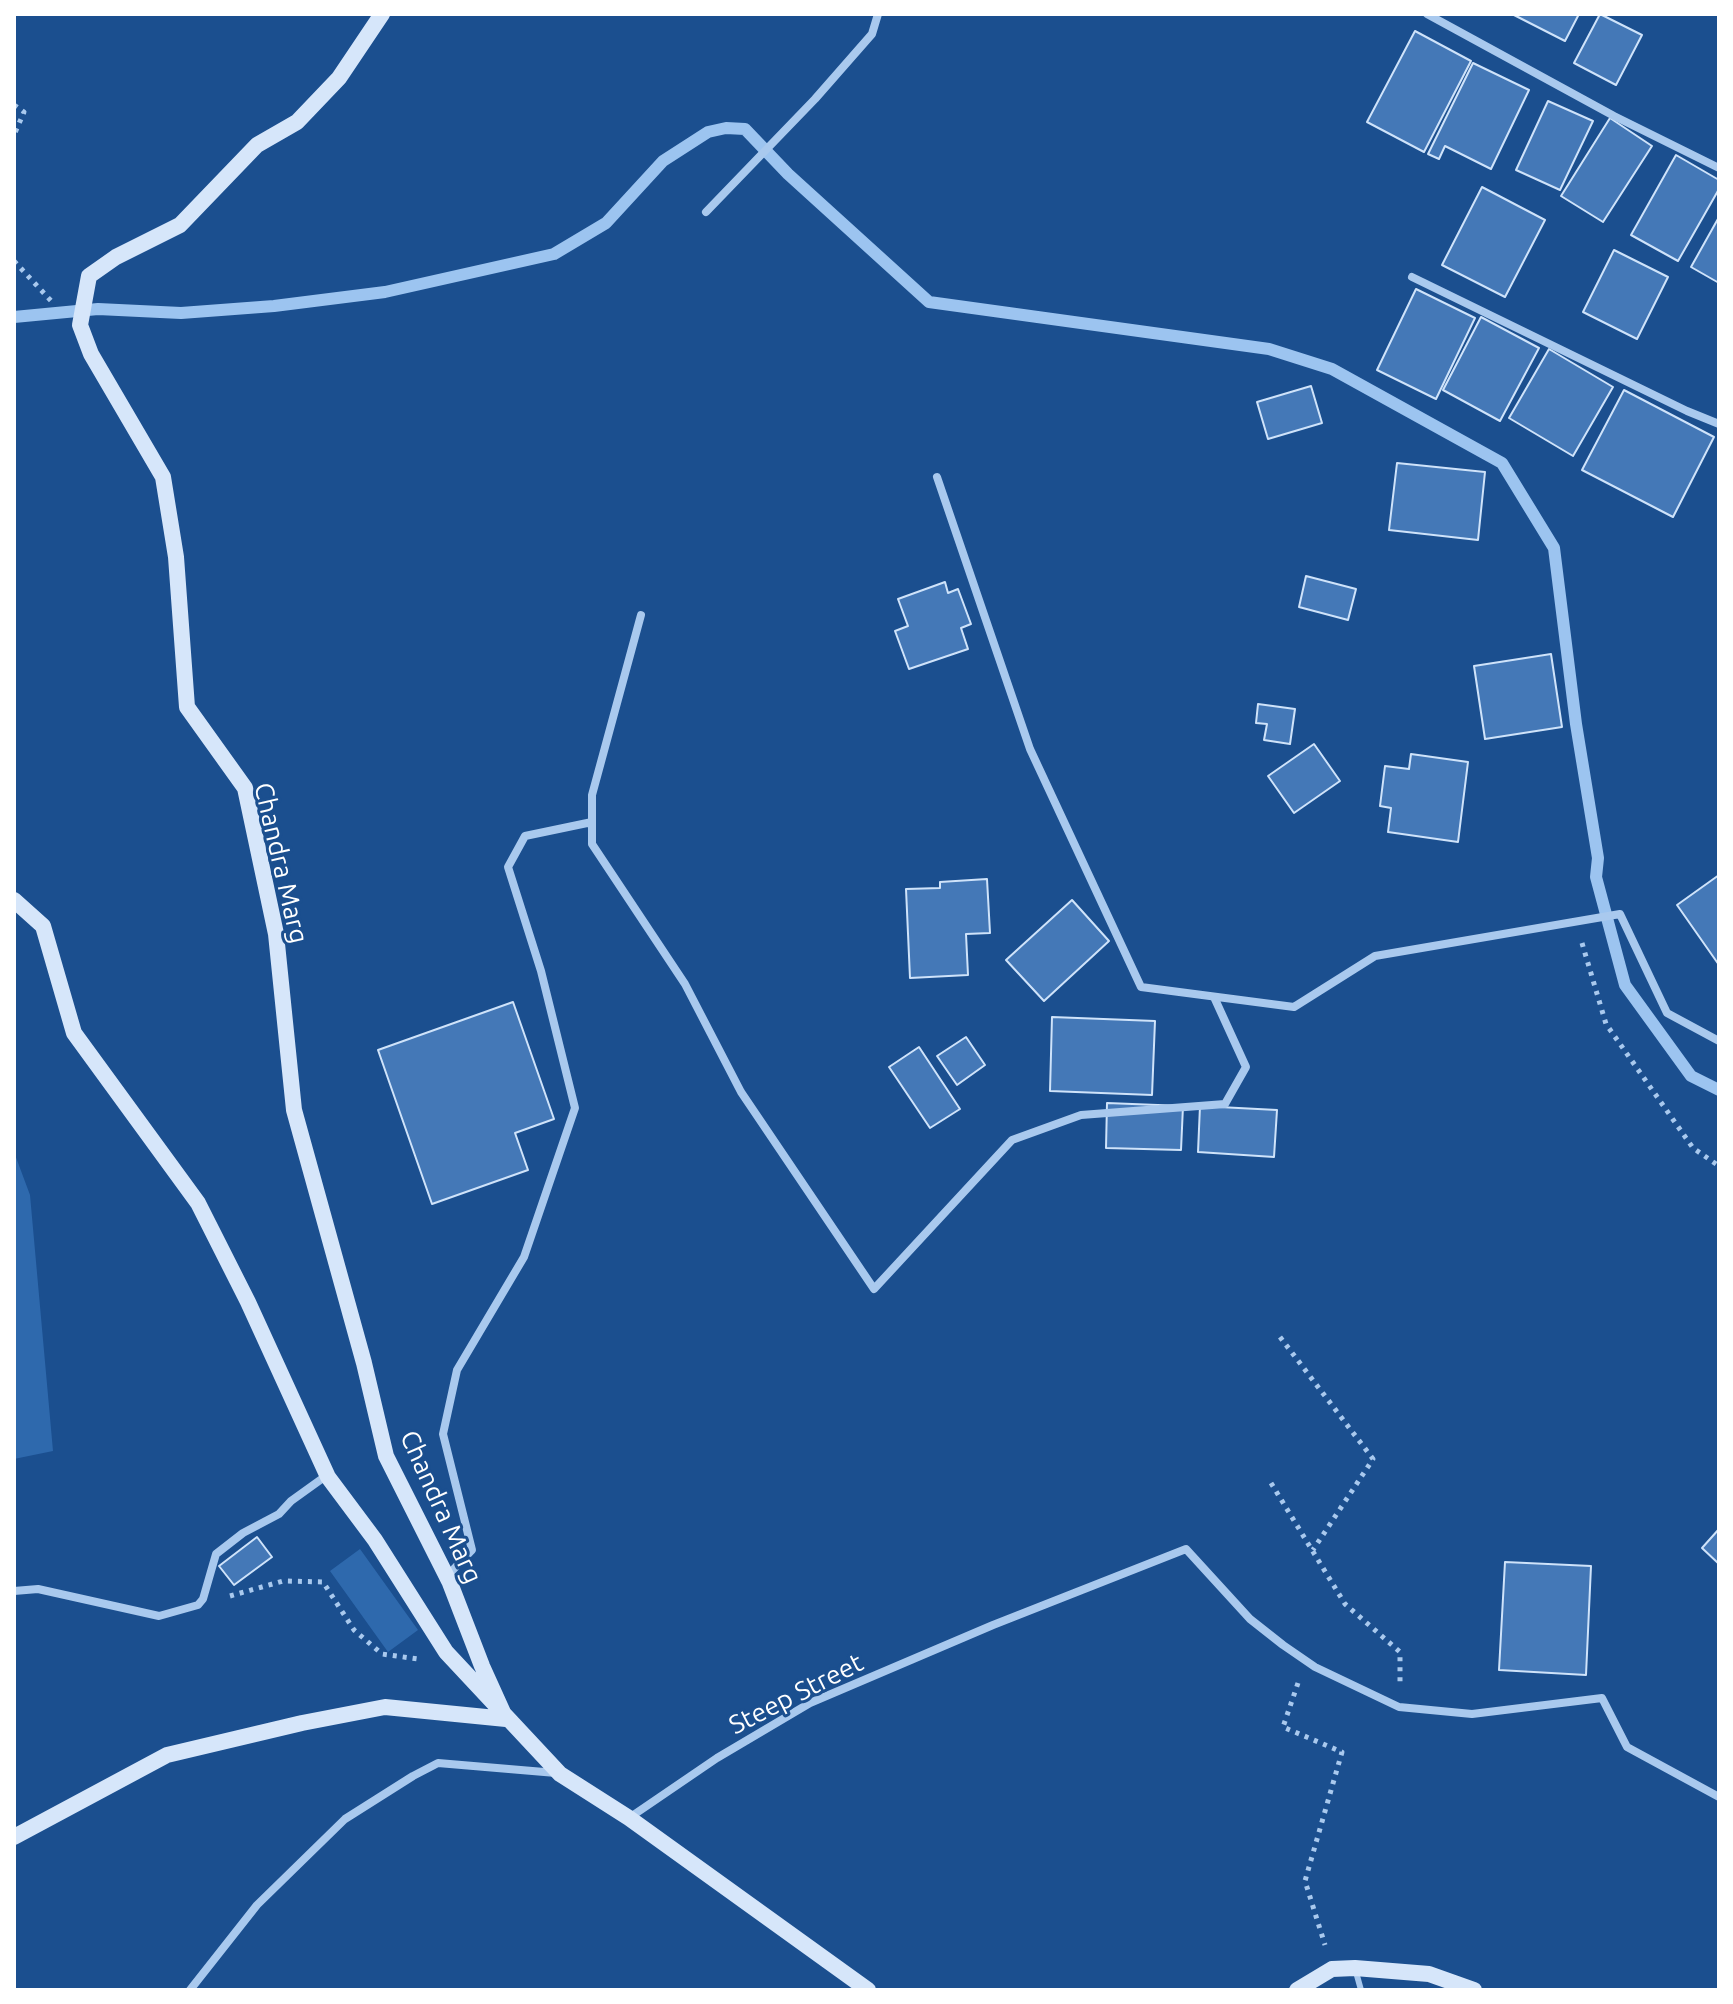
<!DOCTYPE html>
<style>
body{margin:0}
#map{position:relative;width:1733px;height:2004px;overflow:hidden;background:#1b4f8f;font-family:Ubuntu,sans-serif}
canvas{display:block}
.frame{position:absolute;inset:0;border:16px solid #fff;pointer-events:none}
</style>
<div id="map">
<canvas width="1733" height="2004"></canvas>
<div class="frame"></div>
</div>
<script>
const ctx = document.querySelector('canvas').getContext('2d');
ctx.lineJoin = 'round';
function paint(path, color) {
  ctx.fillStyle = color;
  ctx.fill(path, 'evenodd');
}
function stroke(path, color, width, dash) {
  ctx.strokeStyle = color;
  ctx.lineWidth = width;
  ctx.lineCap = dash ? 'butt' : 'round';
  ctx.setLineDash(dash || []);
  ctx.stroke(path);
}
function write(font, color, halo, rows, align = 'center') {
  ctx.font = font + ' Ubuntu,sans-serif';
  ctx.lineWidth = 6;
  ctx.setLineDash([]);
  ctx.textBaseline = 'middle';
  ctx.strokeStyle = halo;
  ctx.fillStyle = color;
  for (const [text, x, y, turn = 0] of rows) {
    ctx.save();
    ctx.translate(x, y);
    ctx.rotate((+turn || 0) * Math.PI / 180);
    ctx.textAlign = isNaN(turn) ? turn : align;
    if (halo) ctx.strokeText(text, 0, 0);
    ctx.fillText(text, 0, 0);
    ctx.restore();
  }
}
paint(new Path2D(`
 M14,1152L30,1195L53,1451L14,1459Z
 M360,1549L418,1630L388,1652L330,1571Z`), '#2e69ad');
stroke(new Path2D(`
 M14,317L98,309L181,313L274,306L385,292L554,254L606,223L663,161L708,132L726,128L745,129L788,174L929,302L1269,349L1332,369L1502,463L1554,548L1576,724L1598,858L1596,877L1625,985L1691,1076L1719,1090`), '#9cc4f0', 12);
const building = new Path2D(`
 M1512,14H1579L1565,41Z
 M1600,14L1642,35L1616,85L1574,63Z
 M1415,31L1471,61L1424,152L1367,122Z
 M1473,63L1529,90L1491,169L1445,146L1439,159L1428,154Z
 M1548,101L1593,121L1560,190L1516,170Z
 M1610,118L1652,146L1603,222L1561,196Z
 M1676,155L1719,180V189L1678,261L1631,235Z
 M1482,187L1545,220L1505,297L1442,265Z
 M1719,217V283L1691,267Z
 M1614,250L1668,277L1637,339L1583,312Z
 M1416,289L1475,318L1436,399L1377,370Z
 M1481,317L1539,348L1500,421L1443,390Z
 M1549,349L1613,387L1573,456L1509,418Z
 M1311,386L1322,423L1268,439L1257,402Z
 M1624,390L1714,437L1673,517L1582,470Z
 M1397,463L1485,472L1478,540L1389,530Z
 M1306,576L1356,589L1348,620L1299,607Z
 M945,582L948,593L958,589L971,624L961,628L968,649L909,669L895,631L908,626L898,599Z
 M1551,654L1562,727L1485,739L1474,666Z
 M1258,704L1295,709L1290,744L1264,740L1267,724L1256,723Z
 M1314,744L1340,781L1294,813L1268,776Z
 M1411,754L1468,762L1458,842L1388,832L1391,808L1380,806L1385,766L1409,769Z
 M1719,875V965L1677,905Z
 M987,879L990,933L966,934L968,975L910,978L906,889L940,888V882Z
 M1072,900L1109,941L1044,1001L1006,960Z
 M513,1002L554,1119L515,1133L528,1170L432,1204L378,1050Z
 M1052,1017L1155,1021L1152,1095L1050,1091Z
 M966,1037L985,1065L957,1085L937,1056Z
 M919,1047L960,1109L930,1128L889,1067Z
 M1107,1103L1183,1106L1181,1150L1106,1148Z
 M1200,1106L1277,1110L1274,1157L1198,1152Z
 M1719,1529V1564L1702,1548Z
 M257,1537L272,1557L234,1585L219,1566Z
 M1505,1562L1591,1566L1586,1675L1499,1670Z`);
paint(building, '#4478b7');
stroke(building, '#cfe3fa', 2);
stroke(new Path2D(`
 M14,105L24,112L14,135
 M14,261L54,304
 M1582,943L1606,1024L1693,1148L1719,1166
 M1280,1337L1373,1459L1313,1550
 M1271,1483L1345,1604L1400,1652V1682
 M230,1596L283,1581L323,1582L354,1630L382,1654L418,1659
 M1298,1683L1283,1727L1342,1752L1305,1881L1325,1945`), '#a9c9ee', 5, [4, 6]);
stroke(new Path2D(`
 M1356,1972L1361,1990`), '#a9c9ee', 6);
stroke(new Path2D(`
 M1427,14L1614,116L1719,168
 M706,212L815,99L872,34L878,14
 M1412,277L1687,411L1719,424
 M937,477L1030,749L1141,987L1294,1007L1375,956L1620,914L1667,1013L1719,1041
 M641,615L592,795V844L685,984L741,1092L874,1289L1012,1140L1081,1115L1225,1104L1246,1067L1214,997
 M448,1575L472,1550L443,1434L457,1370L524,1257L575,1108L541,971L508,867L525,836L592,822
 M14,1591L38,1589L159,1616L198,1605L203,1599L216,1554L243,1533L279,1514L291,1501L323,1478L328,1477
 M629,1818L717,1758L810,1703L993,1625L1186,1549L1250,1619L1283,1645L1315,1667L1399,1707L1472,1714L1602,1698L1627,1747L1719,1797
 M190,1990L257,1905L345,1819L413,1776L438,1763L556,1773`), '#a9c9ee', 8);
stroke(new Path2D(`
 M382,14L339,78L297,122L257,145L180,225L116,257L89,276L80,325L91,354L163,477L176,557L187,707L245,788L276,934L294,1110L364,1363L386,1456L450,1583L482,1666L506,1719
 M14,900L43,926L74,1033L198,1203L248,1302L328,1477L375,1540L446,1652L560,1774L629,1818L868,1990
 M14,1837L167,1755L302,1723L385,1707L506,1719
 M1297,1990L1332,1969L1355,1968L1429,1974L1474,1990`), '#d6e6fa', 16);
write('26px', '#fff', '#1b4f8f', [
 ["Chandra Marg",281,863,77],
 ["Chandra Marg",441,1507,66],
 ["Steep Street",796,1694,-27]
]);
</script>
